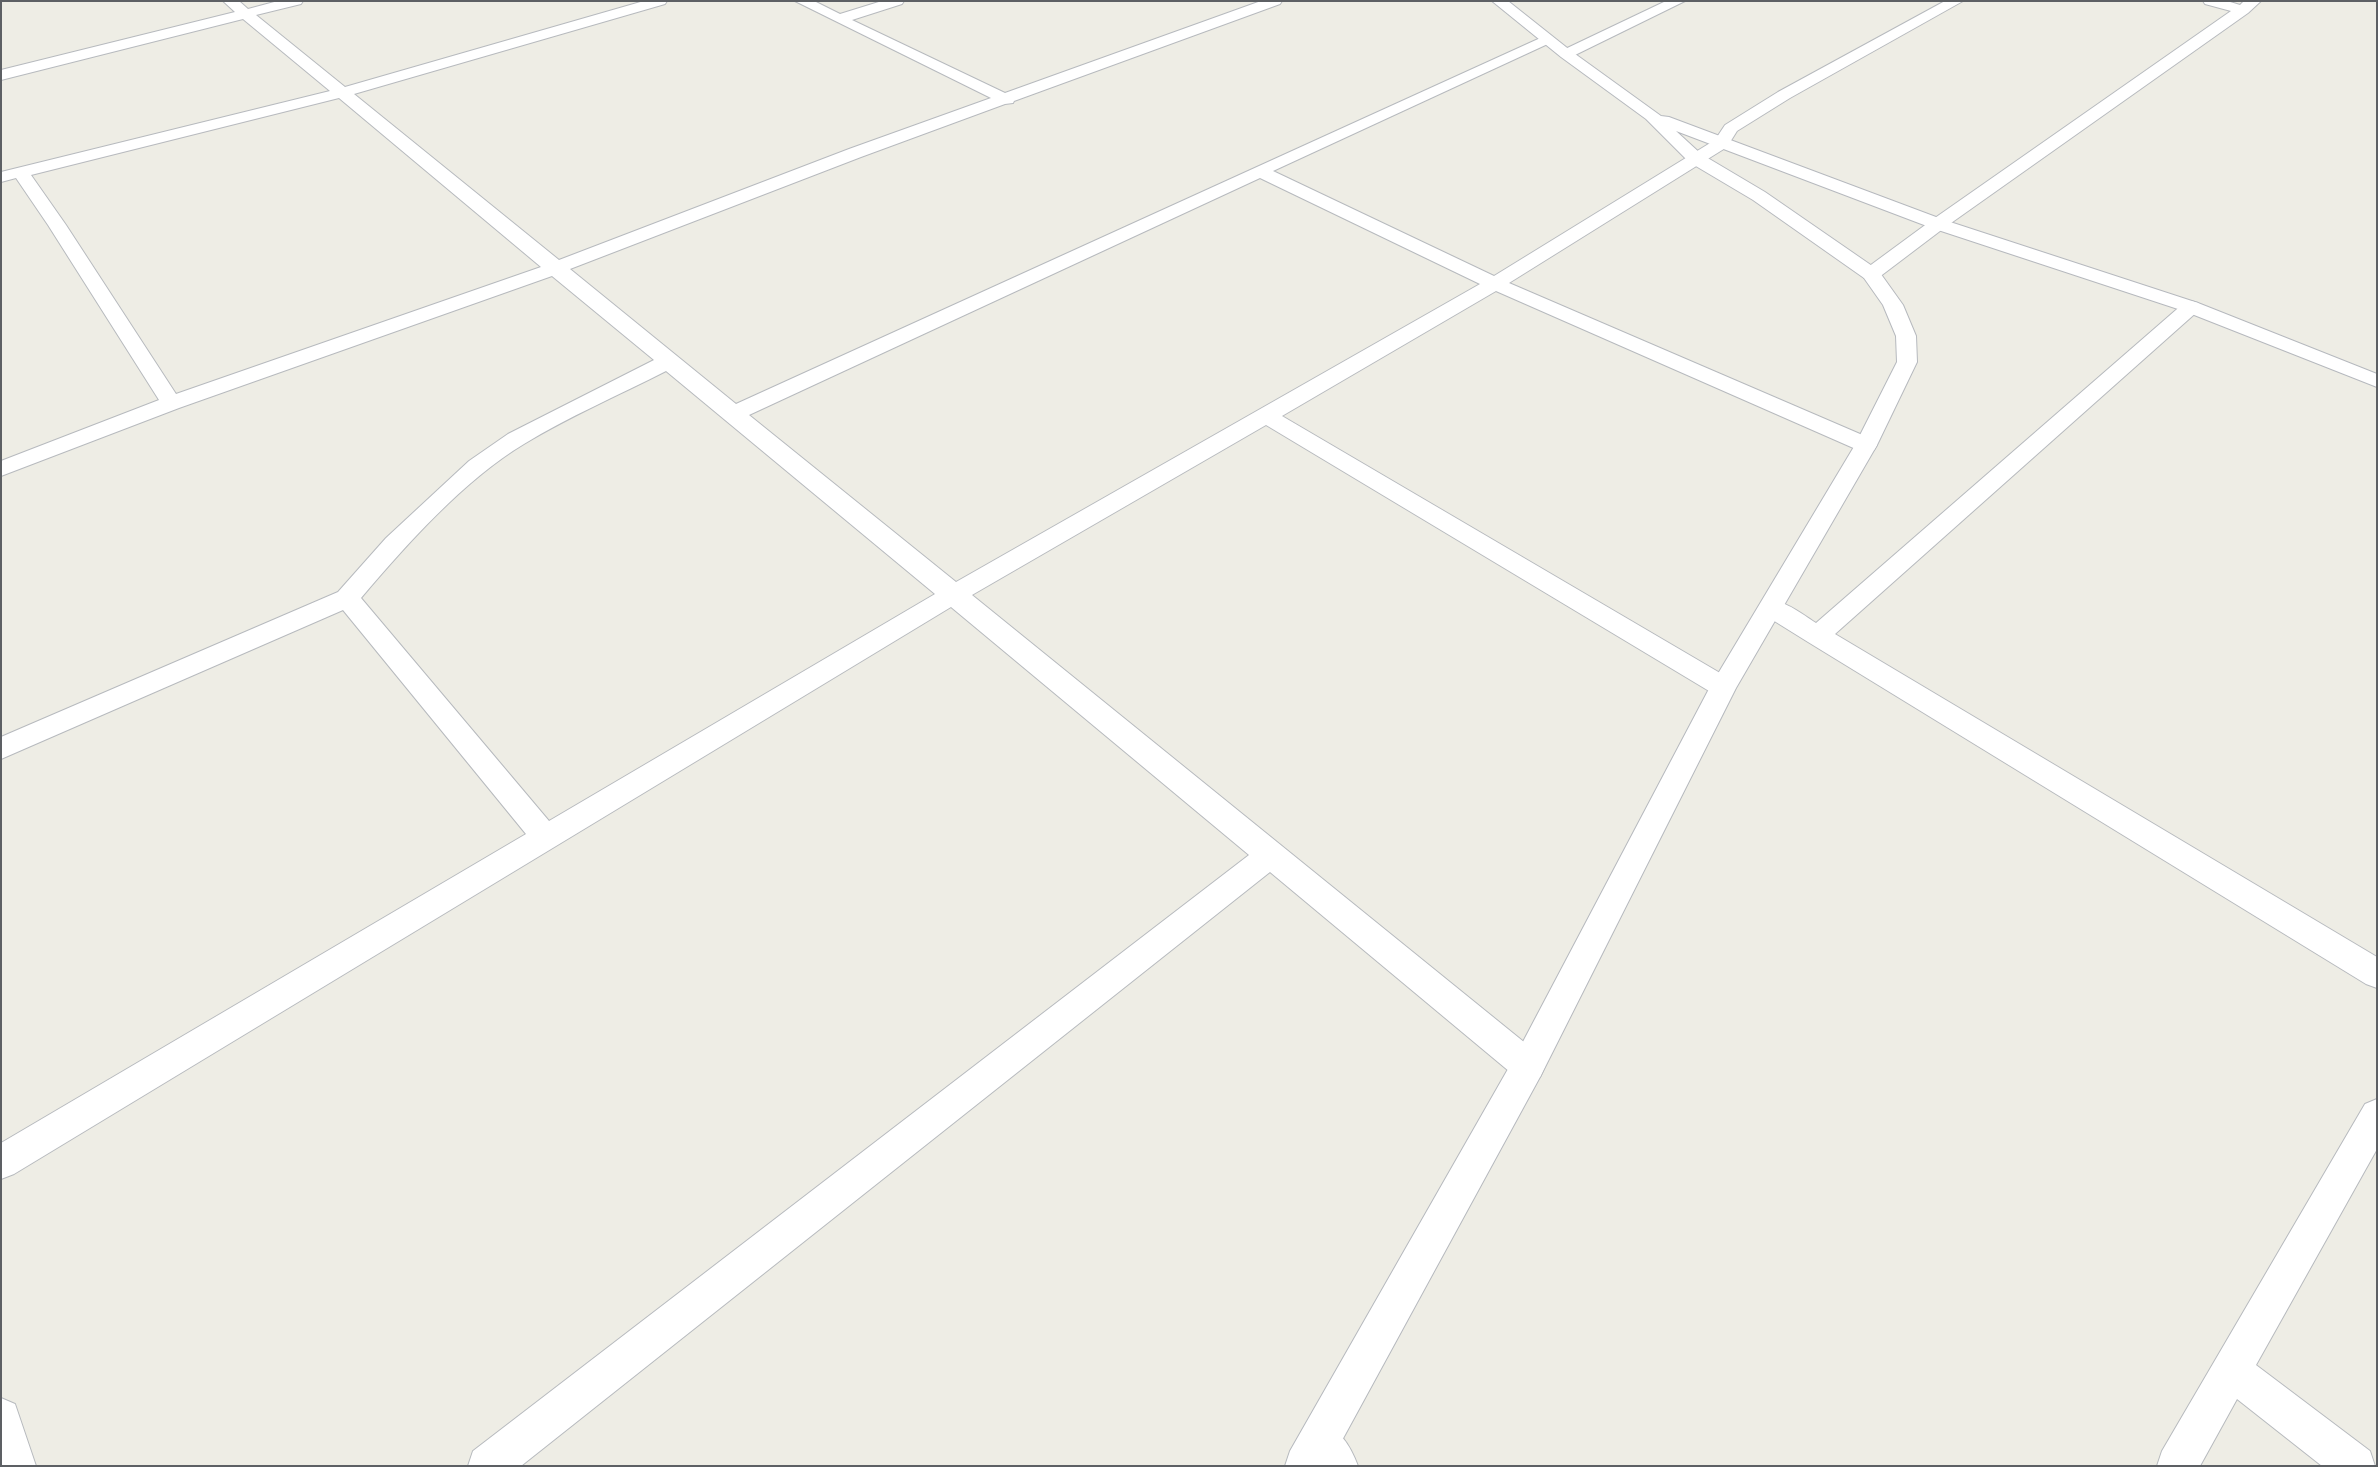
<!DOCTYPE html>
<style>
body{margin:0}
#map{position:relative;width:2378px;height:1467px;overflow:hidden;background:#eeede5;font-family:"Source Sans 3",sans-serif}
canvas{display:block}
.frame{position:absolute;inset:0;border:2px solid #5d6064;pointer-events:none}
</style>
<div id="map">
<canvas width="2378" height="1467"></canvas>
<div class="frame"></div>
</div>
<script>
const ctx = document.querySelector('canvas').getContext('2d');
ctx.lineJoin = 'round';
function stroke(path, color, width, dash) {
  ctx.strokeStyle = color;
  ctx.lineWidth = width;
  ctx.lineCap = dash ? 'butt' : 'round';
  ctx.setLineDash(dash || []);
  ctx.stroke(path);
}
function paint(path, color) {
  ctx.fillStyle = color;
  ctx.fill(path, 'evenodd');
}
const street = new Path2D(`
 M223,1H239L248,9L278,1H303L301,4L256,15L345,87L644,1H667L665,4L354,94L559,260L849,149L991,98L795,1H814L840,14L882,1H904L902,4L852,20L1005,93L1261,1H1282L1280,4L1014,101L1013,103L1005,104L861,157L570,269L736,404L1547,35L1554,39L1552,42L1273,171L1494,276L1715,140L1725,125L1778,92L1945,1H1963L1790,98L1737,131L1727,147L1509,283L1874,440L1877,445L1874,450L1866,452L1858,450L1496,291L1282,416L1732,680L1736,687L1732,694L1723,697L1714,694L1266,425L972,595L1540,1055L1545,1066L1540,1077L1528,1081L1516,1077L1270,872L521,1466H468L473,1451L1249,855L951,607L14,1174L1,1179V1143L526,834L343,610L1,759V737L338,592L386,538L469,461L508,434L654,360L552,276L179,408L1,476V461L159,400L48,225L16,178L1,182V172L330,91L243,19L1,80V70L235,12ZM339,98L541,267L176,394L66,225L31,175ZM1260,178L1480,284L956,582L749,415ZM666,371L935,594L549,821L361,598C406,545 464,480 524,444C568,417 619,395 666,371Z
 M1666,1H1685L1571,57L1566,58L1559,54L1561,51Z
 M2203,1H2227L2240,5L2244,1H2261L2248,13L1944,228L1878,278L1871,280L1864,278L1862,274L1864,270L1932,220L2231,11L2205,4Z
 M2191,301L2198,303L2201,307L2198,311L1835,634L2377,957V988L2366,984L1808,642L1763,614L1759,608L1763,602C1782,597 1800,613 1816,623L2184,303Z
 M2377,1099V1149L2256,1365L2370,1451L2375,1466H2322L2237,1399L2200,1466H2157L2162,1451L2365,1104Z
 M1,1398L15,1404L36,1466H1Z
 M1319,1421C1340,1429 1350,1445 1358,1466H1312L1305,1455L1299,1441L1305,1427Z`);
const secondary = new Path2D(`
 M1492,1H1508L1571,51L1661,116L1669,117L1944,220L2198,303L2377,374V387L2184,311L1932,228L1676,131L1701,154L1765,192L1878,270L1903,305L1916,336L1917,362L1877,445L1736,688L1540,1077L1328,1466H1285L1290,1451L1516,1055L1710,687L1855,445L1897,362L1896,336L1883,305L1864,278L1753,200L1689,162L1646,119L1561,57Z`);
stroke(street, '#b7babe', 2);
stroke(secondary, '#b6b9be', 2);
paint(street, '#fff');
paint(secondary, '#fff');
</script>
